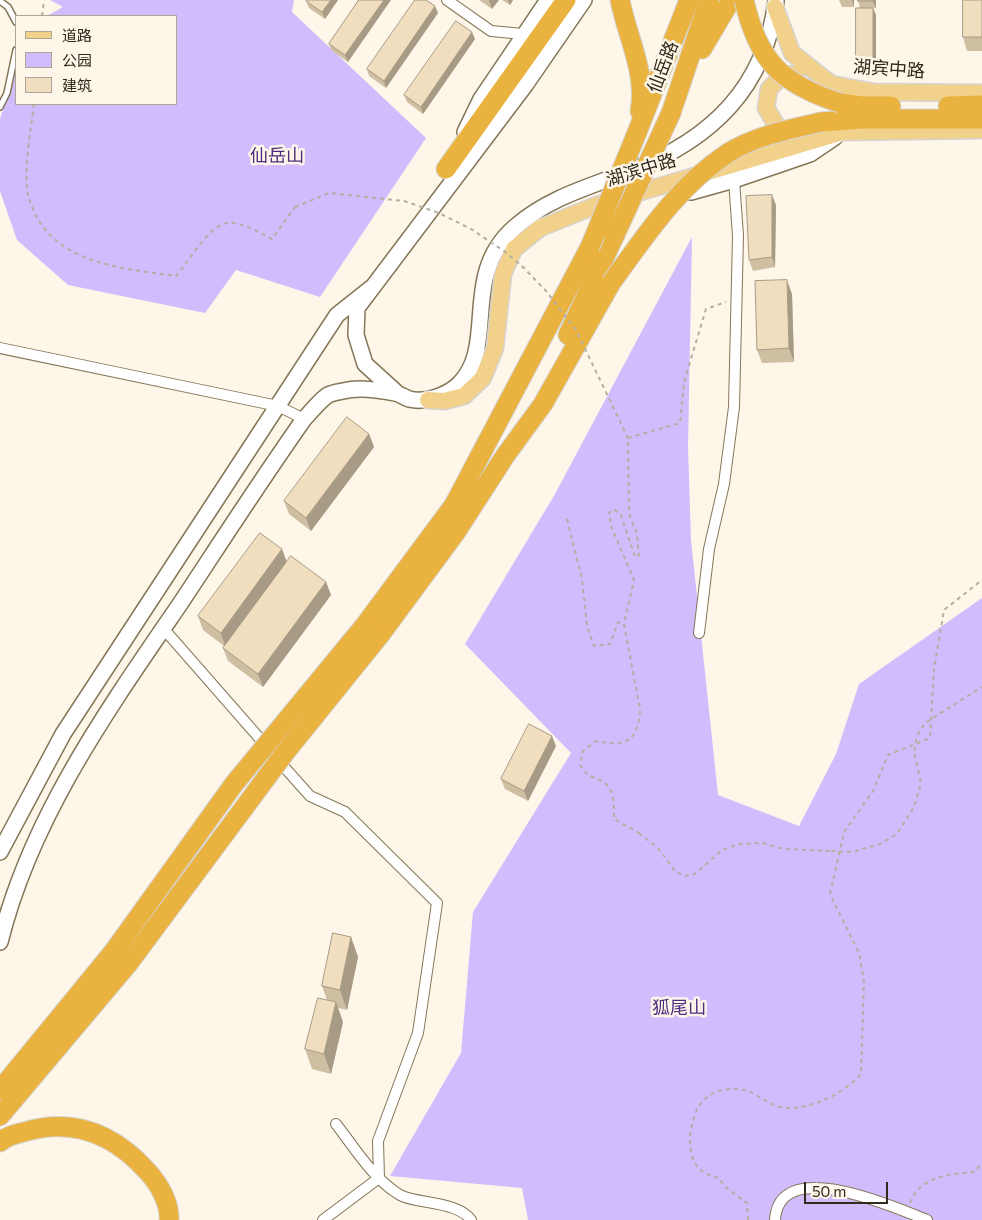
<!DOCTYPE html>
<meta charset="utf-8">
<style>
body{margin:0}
#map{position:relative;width:982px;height:1220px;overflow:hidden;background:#fdf6e9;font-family:Commissioner,"Noto Sans SC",sans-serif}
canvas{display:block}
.legend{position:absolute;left:15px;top:15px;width:162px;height:90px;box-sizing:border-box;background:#fdf6e9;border:1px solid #aba497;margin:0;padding:6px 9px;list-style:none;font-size:15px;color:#302a1d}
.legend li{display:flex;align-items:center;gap:10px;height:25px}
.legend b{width:25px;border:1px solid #aba497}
.scale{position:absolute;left:804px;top:1182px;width:84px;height:22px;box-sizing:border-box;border:2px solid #302a1d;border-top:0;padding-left:6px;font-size:15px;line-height:18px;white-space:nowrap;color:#302a1d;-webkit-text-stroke:4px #fdf6e9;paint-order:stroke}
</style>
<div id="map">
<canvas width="982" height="1220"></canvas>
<ul class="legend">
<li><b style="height:6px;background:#f2d18b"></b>道路</li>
<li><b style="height:14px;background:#d1bcfd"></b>公园</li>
<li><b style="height:14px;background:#f0debe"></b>建筑</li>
</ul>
<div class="scale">50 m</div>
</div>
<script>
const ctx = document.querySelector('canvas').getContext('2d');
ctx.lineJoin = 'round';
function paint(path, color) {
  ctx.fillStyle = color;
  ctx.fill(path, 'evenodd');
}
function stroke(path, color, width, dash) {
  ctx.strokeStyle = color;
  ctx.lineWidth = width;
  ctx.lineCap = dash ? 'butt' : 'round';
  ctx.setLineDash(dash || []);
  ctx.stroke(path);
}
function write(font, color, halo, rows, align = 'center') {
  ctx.font = font + ' Commissioner,"Noto Sans SC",sans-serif';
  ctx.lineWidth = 5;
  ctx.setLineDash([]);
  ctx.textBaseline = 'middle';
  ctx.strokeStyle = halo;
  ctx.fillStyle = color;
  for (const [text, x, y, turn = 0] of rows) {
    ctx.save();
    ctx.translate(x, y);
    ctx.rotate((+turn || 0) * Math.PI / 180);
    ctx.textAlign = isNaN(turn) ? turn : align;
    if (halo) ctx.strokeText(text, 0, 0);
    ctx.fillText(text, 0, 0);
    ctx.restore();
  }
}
paint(new Path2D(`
 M50,0H294L292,12L426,138L320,297L236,270L205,313L68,285L17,240L0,191V119L16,68V104H176V16H47L63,7Z
 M692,237L688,447L691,540L718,795L799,826L836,754L859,684L982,598V1220H528L522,1188L390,1176L461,1053L473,912L571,753L465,644L555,494Z`), '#d1bcfd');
const lane = new Path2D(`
 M0,1L8,7L16,22
 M0,107L7,93L16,50`);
const street = new Path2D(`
 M447,0L491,31L523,34
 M0,348L278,406L304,419
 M163,628L268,748
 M699,633L709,549L724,484L734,407L738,236L734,180
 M277,759L310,796L345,812L437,903L418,1033L378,1141L379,1178L323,1220
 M336,1124C354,1147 374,1180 400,1195C416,1204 458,1201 471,1220
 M775,1220C779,1155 894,1207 927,1220`);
const secondary = new Path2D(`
 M465,132L481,99L548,0
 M677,189L691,192L734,180L810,154L835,137
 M397,393L365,364L356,335L357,308L526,84L584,0
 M0,852L63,734L337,315L371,288
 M0,942C31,817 108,709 180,604C221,542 261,480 304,419C311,412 319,401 328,395C332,393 338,392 343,391C359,387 378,390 395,393C400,394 404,397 409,399C425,403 446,396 458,385C499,346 459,275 515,227C549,197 592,186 633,170C711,139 765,88 776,1`);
const primary = new Path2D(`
 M775,7L792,53L831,84L874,92L982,93
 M789,138L780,131L766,108L769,89L783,75L796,74
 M428,400L444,401L464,396L483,378L495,348L503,274L514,249L540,228L597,205L842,132L982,130`);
const highway = new Path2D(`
 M620,0C627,37 647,72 640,111
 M702,49L731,0
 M840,103L862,106H891
 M948,106L982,105
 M671,113L709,0
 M821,122L863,119H982
 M636,135L689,0
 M446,169L566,0
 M568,335L614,237
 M365,625L454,505L590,247
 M380,635L456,532L505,456L543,404L611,283
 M0,1090L114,951
 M0,1116L128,964
 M0,1142C7,1136 15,1134 24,1132C74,1117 115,1135 148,1172C159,1184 170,1203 169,1220`);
stroke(lane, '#867658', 8);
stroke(street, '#867658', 12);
stroke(secondary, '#867658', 18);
stroke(primary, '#d6d4d2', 19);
stroke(highway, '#d6d4d2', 21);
stroke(new Path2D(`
 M42,16L44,0
 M34,104C31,128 22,177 29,198C48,264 120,268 176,276C189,261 208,226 227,223C241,221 260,233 272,239L295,207
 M628,438L680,423L684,382L706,309L726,302
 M567,519L582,579L587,626L594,646L610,644L618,622L624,624
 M639,833L658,848L675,871L684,876L695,874L722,850L739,844L763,843L783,849L831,851
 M910,1203C920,1176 950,1174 974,1172L982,1163
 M748,1220L747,1203L724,1186L719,1178C706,1175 696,1170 692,1156C688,1141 690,1129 695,1115C702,1092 726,1085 748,1091C761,1096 771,1107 786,1108C812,1109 845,1093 861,1074L864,981L859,953L830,894L844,832L873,791L888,755L930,738L934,669L944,610L982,580`), '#b5aea1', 2, [4, 4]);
stroke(lane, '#fff', 5);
stroke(street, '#fff', 10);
stroke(secondary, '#fff', 15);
stroke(primary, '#f2d18b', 16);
stroke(highway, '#eab23e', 19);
const highwayBridge = new Path2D(`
 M744,0C758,61 781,84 840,103
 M614,237L671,113
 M590,247L636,135
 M611,283C646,235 678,186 728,153C755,136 790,129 821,122
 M114,951L234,784L365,625
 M128,964L284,754L380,635`);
stroke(highwayBridge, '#d6d4d2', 21, []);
stroke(new Path2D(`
 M295,207L329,193L404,201L439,213L471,229L504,251L524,268L546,291L576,330L628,438L629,514L637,534L639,557L634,554L621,515L614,509L609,513L611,526L634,580L624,624L640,709C638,743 625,747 596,741L583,751L580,765C590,781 595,775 606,784C615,792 614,808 614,819L639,833
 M831,851L852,852L880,844L897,834L914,807L921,783L914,752L917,736L925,723L982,687`), '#b5aea1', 2, [4, 4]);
stroke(highwayBridge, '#eab23e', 19);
paint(new Path2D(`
 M307,0H338L325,19L309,8L306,1Z
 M359,0L348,62L331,50L329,44Z
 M479,0H499L492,9Z
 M502,0H513L510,5Z
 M839,0H854V7H842Z
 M858,0H876V8H873L876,15V66H858L856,59L860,8Z
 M982,0V51H967L963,37Z
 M438,13L386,88L369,76L367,69Z
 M475,39L423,114L407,102L404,95Z
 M776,205L775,267L753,271L749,260Z
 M792,294L794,362L762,363L757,350Z
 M369,434L374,447L311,531L289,514L284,501Z
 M282,549L287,562L326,582L331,595L263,687L228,661L223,648L224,646L203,630L198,616Z
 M556,746L528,801L505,789L501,779Z
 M351,937L358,957L347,1010L338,1008L343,1022L331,1074L312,1069L305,1049L327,1000L322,986Z`), '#cebfa3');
paint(new Path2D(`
 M331,0H338L325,19L322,12Z
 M384,0H391L348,62L345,55Z
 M489,0H499L492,9Z
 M508,0H513L510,5Z
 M852,0H854V7Z
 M873,0H876V8L873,1Z
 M435,6L438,13L386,88L384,81Z
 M873,8L876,15V66L873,59Z
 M472,32L475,39L423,114L421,107Z
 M772,195L776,205L775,267L772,257Z
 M787,280L792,294L794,362L789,348Z
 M369,434L374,447L311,531L306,518Z
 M282,549L287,563L225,646L221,633Z
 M326,582L331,595L263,687L258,674Z
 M552,736L556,746L528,801L524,791Z
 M351,937L358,957L347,1010L340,990Z
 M336,1002L343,1022L331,1074L324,1054Z`), '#a89b85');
const building = new Path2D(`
 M307,0H331L322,12L306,1Z
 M359,0H384L345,55L329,44Z
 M415,0H426L435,6L384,81L367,69Z
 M858,0H873V1H858Z
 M963,0H982V37H963Z
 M856,8H873V59H856Z
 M456,21L472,32L421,107L404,95Z
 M772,195V257L749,260L746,196Z
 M787,280L789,348L757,350L755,281Z
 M347,417L369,434L306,518L284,501Z
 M260,533L282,549L221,633L198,616Z
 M291,556L326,582L258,674L223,648Z
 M529,724L552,736L524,791L501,779Z
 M333,933L351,937L340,990L322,986Z
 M318,998L336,1002L324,1054L305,1049Z`);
paint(building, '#f0debe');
stroke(building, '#a89b85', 1);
write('18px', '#302a1d', '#fdf6e9', [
 ["仙岳路",663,67,-69],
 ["湖宾中路",889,69,4],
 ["湖滨中路",641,170,-17]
]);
write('18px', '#4f2e80', '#fdf6e9', [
 ["仙岳山",277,156],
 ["狐尾山",679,1008]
]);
</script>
